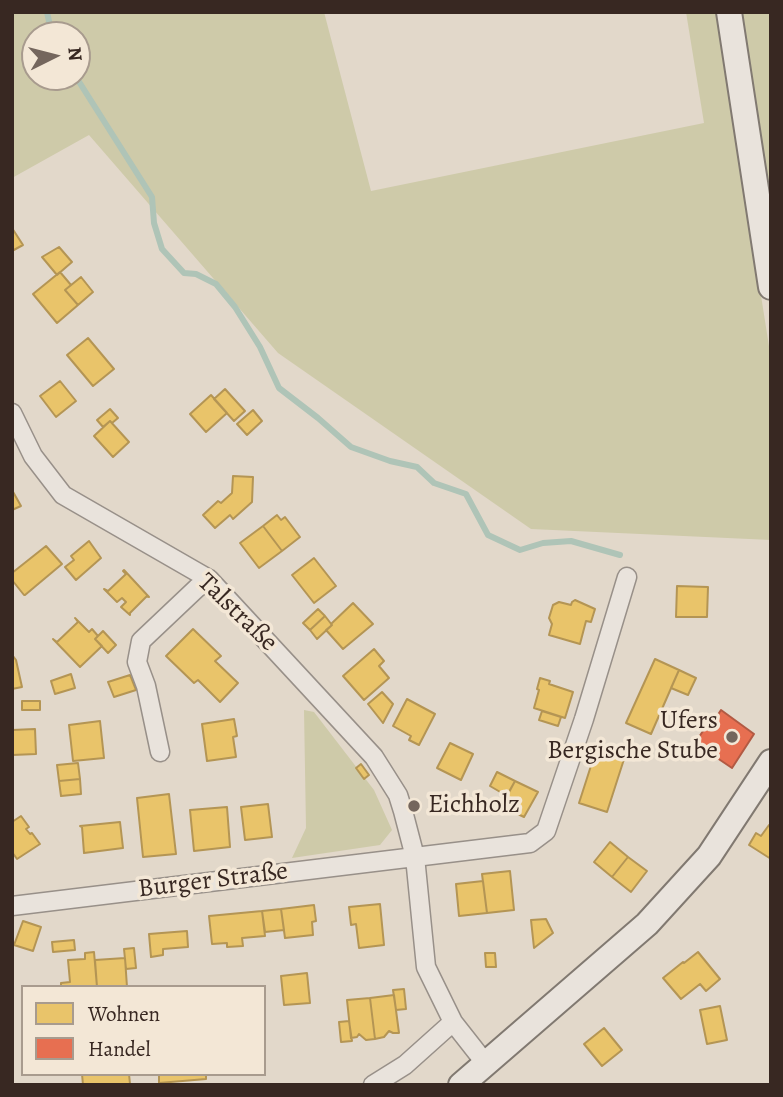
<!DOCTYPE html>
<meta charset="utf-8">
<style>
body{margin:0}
#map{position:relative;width:783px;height:1097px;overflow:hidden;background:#e2d8ca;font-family:Alegreya,serif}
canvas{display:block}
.frame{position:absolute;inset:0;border:14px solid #382822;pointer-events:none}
.legend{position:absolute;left:21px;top:985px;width:245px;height:91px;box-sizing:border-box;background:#f3e7d6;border:2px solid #a89b8e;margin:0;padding:9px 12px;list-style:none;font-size:21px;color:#382822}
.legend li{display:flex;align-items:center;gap:14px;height:35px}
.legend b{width:35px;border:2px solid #a89b8e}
.north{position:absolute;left:21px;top:21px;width:70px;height:70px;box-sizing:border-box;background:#f3e7d6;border:2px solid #a89b8e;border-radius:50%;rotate:84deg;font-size:19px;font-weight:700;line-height:28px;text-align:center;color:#382822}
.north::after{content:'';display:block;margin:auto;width:24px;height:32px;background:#74665d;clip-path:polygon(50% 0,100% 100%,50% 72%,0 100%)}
</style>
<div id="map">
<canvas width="783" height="1097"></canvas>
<div class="frame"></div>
<ul class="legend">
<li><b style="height:19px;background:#e9c46a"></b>Wohnen</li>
<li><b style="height:19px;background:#e76f51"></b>Handel</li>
</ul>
<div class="north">N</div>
</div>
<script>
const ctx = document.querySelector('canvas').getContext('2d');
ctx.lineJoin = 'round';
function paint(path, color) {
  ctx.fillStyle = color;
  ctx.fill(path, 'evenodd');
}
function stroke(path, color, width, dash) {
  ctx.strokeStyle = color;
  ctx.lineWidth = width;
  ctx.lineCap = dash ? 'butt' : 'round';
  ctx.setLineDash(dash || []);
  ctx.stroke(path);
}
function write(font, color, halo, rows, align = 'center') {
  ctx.font = font + ' Alegreya,serif';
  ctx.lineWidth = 7;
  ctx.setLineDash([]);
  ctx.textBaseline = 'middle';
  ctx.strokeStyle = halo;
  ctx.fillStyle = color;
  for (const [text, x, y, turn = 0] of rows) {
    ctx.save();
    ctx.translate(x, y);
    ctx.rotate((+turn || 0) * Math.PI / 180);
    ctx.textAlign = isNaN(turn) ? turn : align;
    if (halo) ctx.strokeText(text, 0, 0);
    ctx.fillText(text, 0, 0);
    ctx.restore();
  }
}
paint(new Path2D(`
 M12,12H324L371,191L704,123L686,12H719L733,118L771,359V540L531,529L278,353L89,135L12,178ZM35,35H77V77H35Z
 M739,12H771V247Z
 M304,710L314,712L374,790L392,830L380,845L292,858L306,828Z`), '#cecaa9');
const homes = new Path2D(`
 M12,228L23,245L12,251Z
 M59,247L72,262L57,275L42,257Z
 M60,272L71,285L65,290L78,305L57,323L33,294Z
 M81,277L93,292L78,305L65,290Z
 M88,338L114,369L93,386L67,355Z
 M60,381L76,401L56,417L40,396Z
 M225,389L245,411L234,421L214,399Z
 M211,395L227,413L206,432L190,414Z
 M110,409L118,418L112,423L110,421L103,427L97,420Z
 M253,410L262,421L247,435L237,424Z
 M110,421L129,442L113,457L94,436Z
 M233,476L253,477L252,502L233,519L230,515L215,528L203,515L218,501L221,503L232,493Z
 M12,490L21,506L12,510Z
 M277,515L281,520L285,517L300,537L282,551L263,526Z
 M263,526L282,551L259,568L240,543Z
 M89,541L101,558L76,580L65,567L74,560L71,556Z
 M46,546L62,564L25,595H24L12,580V573Z
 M314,558L336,586L314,603L292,575Z
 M124,570L149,597L147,596L130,613V615L121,607L126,602L122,598L117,602L104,589L108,591L126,574L123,571Z
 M677,586L708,587L707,617H676Z
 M575,600L595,609L591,622L586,621L580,644L549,635L552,624L549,618L553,605L559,602L571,605L572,602Z
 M353,603L373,624L343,649L326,630L332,625L331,624Z
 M318,609L325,616L310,630L303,623Z
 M325,616L332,625L317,639L310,630Z
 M75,618L89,632L92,629L98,636L95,639L102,646L80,667L53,639L57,642L78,622Z
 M193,629L221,656L215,661L238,683L220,702L198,680L194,683L166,656Z
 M103,631L116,645L108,653L95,639Z
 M374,649L384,661L379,666L389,678L364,700L343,676Z
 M13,656L16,660L22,687L12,689Z
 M655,659L679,670L651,734L626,723Z
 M679,670L696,678L688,695L671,688Z
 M71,674L75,688L55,694L51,681Z
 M130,675L136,690L114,697L108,682Z
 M540,678L550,681L549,684L573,692L565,718L534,708L539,690L537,689Z
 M382,692L393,704L383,723L368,704Z
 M407,699L435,714L419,745L409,740L411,736L393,726Z
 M22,701H40V710H22Z
 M542,711L561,717L558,726L539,720Z
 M234,719L237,736L233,737L236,757L207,761L202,724Z
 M100,721L104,758L73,761L69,725Z
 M35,729L36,754L12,755V730Z
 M450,743L473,754L461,780L437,768Z
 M598,744L626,753L607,812L579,803Z
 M78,763L80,779L59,781L57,765Z
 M361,764L369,775L364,779L356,768Z
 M497,772L515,781L507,796L490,786Z
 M80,779L81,794L61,796L59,781Z
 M515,781L538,792L524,817L501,806Z
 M169,794L176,854L143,857L137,798Z
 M268,804L272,837L245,840L241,807Z
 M227,807L230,847L194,851L190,810Z
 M21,816L29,827L26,829L30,834L32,833L40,844L17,859L12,852V822Z
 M120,822L123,848L84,853L82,827L80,826Z
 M769,825L771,827V859L749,845L756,833L761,836Z
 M610,842L628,857L612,877L594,862Z
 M628,857L647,871L631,892L612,877Z
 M510,871L514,910L487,913L482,874Z
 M483,881L487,913L459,916L456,884Z
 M380,904L384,945L359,948L356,924L351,925L349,907Z
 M314,905L316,921L312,922L313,935L285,938L281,909Z
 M281,909L284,930L265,932L262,911Z
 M262,911L265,936L242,938L243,946L227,947V943L212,944L209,916Z
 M546,919L553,933L534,948L531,920Z
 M23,921L41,927L33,951L14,945Z
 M187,931L188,947L163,949V955L151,957L149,934Z
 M74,940L75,950L53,952L52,942Z
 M134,948L136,968L126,969L124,949Z
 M94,952L97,987H61V983L70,982L68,960L85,959V953Z
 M698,952L720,979L706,991L700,984L681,999L663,978L683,962L684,963Z
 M485,953H495L496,967H486Z
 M125,958L127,987H97L95,960Z
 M307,973L310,1003L284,1005L281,976Z
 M404,989L406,1009L396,1010L393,990Z
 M394,995L399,1033H393L389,1031L384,1037L375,1039L370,998Z
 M370,998L375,1039L366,1040L359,1034L357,1037L351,1038L347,1000Z
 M720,1006L727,1040L707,1044L700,1010Z
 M349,1021L352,1041L341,1042L339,1022Z
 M604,1028L622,1050L602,1066L584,1044Z
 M82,1074H129L130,1084L83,1085Z
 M159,1074H206V1079L159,1083Z`);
paint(homes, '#e9c46a');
stroke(homes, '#b49554', 2);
const shops = new Path2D(`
 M721,710L754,734L732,768L695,743L705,728L708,730Z`);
paint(shops, '#e76f51');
stroke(shops, '#b25a43', 2);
stroke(new Path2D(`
 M47,12L52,35
 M76,77L152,197L154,223L162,249L184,273L196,274L216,284L235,307L260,347L279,388L318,418L351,447L390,461L417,467L434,483L466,494L488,535L520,550L543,543L571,541L620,555`), '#afc4b7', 6);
const street = new Path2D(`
 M12,413L33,456L63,495L209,579L374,757L398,795L403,811L415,857L426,967L453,1022L486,1064
 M160,752L146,686L137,662L141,641L197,588L209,579
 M12,906L530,843L546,831L584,719L627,577
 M373,1085L405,1065L453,1022`);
const secondary = new Path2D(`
 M729,12L771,287
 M461,1085L647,924L709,856L771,762`);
stroke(street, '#989089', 21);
stroke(secondary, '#817971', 28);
stroke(street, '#e9e3dc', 18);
stroke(secondary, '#e9e3dc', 24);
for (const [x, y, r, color] of [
 [732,737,7,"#74665d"],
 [414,806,7,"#74665d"]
]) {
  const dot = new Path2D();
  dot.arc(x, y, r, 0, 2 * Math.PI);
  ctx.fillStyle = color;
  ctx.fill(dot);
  stroke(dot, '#f3e7d6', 2.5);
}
write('26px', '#382822', '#f3e7d6', [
 ["Talstraße",237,613,44],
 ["Burger Straße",213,881,-7]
]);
write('26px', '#382822', '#f3e7d6', [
 ["Ufers",718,722],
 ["Bergische Stube",718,752],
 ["Eichholz",428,806,"left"]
], 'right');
</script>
